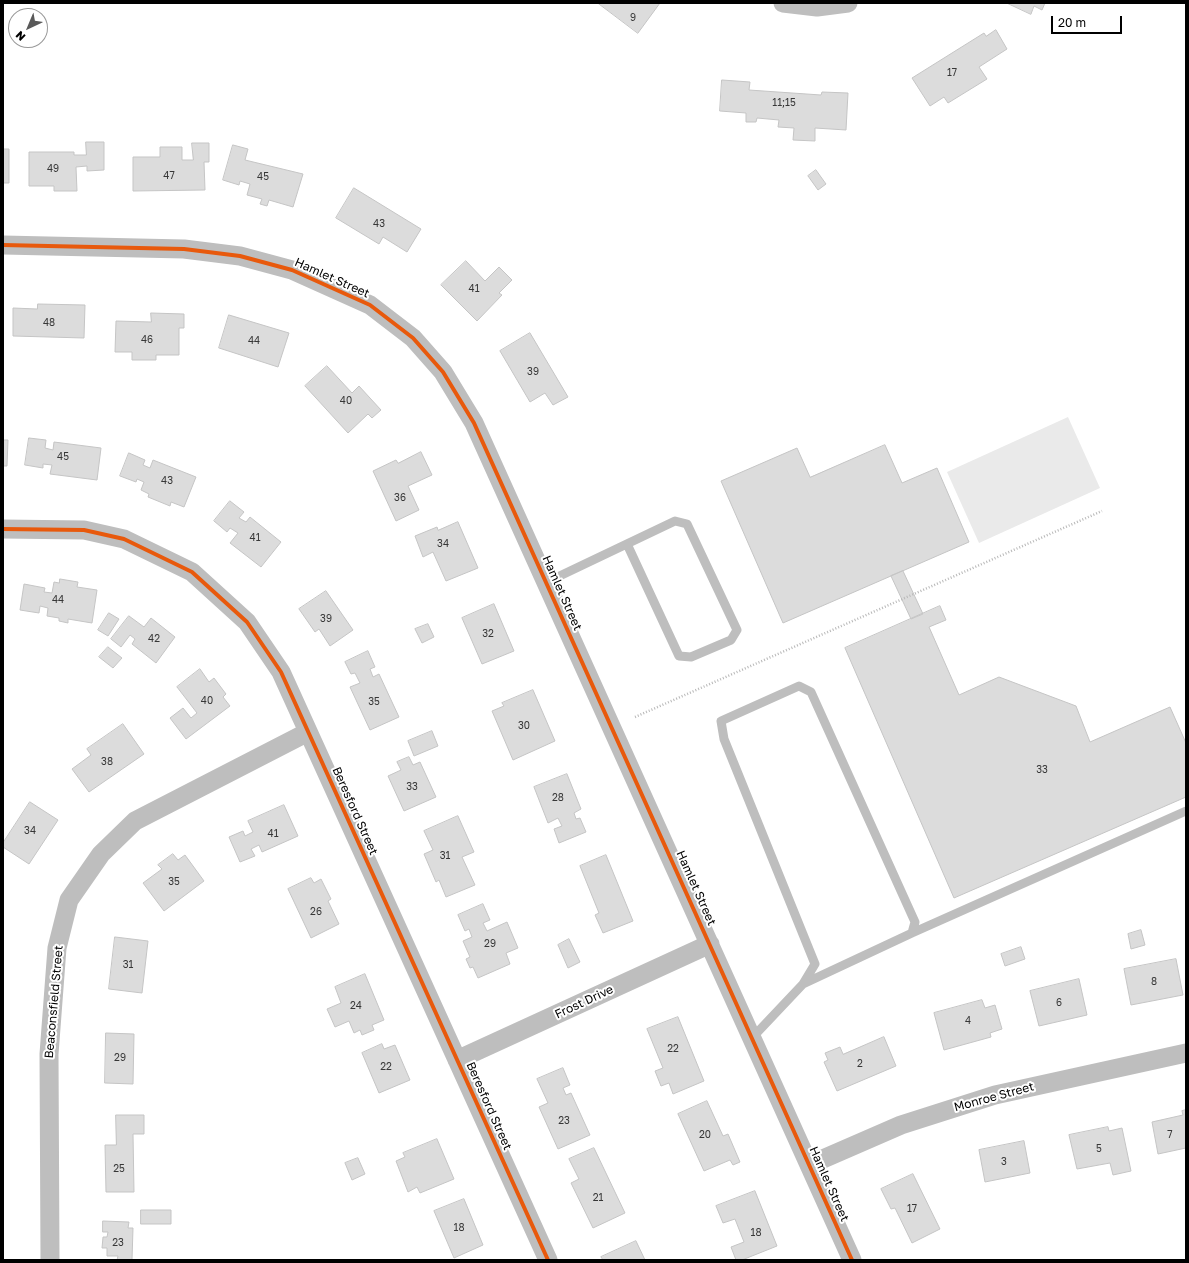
<!DOCTYPE html>
<style>
body{margin:0}
#map{position:relative;width:1189px;height:1263px;overflow:hidden;background:#fff;font-family:"Golos Text",sans-serif}
canvas{display:block}
.frame{position:absolute;inset:0;border:4px solid #000;pointer-events:none}
.north{position:absolute;left:8px;top:8px;width:40px;height:40px;box-sizing:border-box;background:#fff;border:1px solid #999;border-radius:50%;rotate:224deg;font-size:11px;font-weight:700;line-height:16px;text-align:center;color:#000}
.north::after{content:'';display:block;margin:auto;width:14px;height:18px;background:#595959;clip-path:polygon(50% 0,100% 100%,50% 72%,0 100%)}
.scale{position:absolute;left:1051px;top:16px;width:71px;height:18px;box-sizing:border-box;border:2px solid #000;border-top:0;padding-left:5px;font-size:12px;line-height:14px;white-space:nowrap;color:#000;-webkit-text-stroke:3px #fff;paint-order:stroke}
</style>
<div id="map">
<canvas width="1189" height="1263"></canvas>
<div class="frame"></div>
<div class="north">N</div>
<div class="scale">20 m</div>
</div>
<script>
const ctx = document.querySelector('canvas').getContext('2d');
ctx.lineJoin = 'round';
function paint(path, color) {
  ctx.fillStyle = color;
  ctx.fill(path, 'evenodd');
}
function stroke(path, color, width, dash) {
  ctx.strokeStyle = color;
  ctx.lineWidth = width;
  ctx.lineCap = dash ? 'butt' : 'round';
  ctx.setLineDash(dash || []);
  ctx.stroke(path);
}
function write(font, color, halo, rows, align = 'center') {
  ctx.font = font + ' "Golos Text",sans-serif';
  ctx.lineWidth = 4;
  ctx.setLineDash([]);
  ctx.textBaseline = 'middle';
  ctx.strokeStyle = halo;
  ctx.fillStyle = color;
  for (const [text, x, y, turn = 0] of rows) {
    ctx.save();
    ctx.translate(x, y);
    ctx.rotate((+turn || 0) * Math.PI / 180);
    ctx.textAlign = isNaN(turn) ? turn : align;
    if (halo) ctx.strokeText(text, 0, 0);
    ctx.fillText(text, 0, 0);
    ctx.restore();
  }
}
paint(new Path2D(`
 M1068,417L1100,488L979,543L947,472Z`), '#eaeaea');
const building = new Path2D(`
 M598,3H660L638,33Z
 M1007,3H1045L1042,10L1034,6L1031,14Z
 M996,30L1007,49L979,67L987,79L948,103L944,97L930,106L912,78L984,33L986,36Z
 M722,80L750,82L749,90L821,95L822,92L848,93L846,130L815,128V141L793,140L794,128L778,127L779,120L757,118L756,122H746V113L720,111Z
 M86,142H104V170L87,171V166L76,167L77,191H54V186H29V152H74V155H86Z
 M192,143H209V162H204L205,190L133,191V157H160V147H182V160H193Z
 M233,145L248,149L245,160L303,174L293,207L269,200L267,206L260,204L262,199L247,195L250,184L240,181L239,185L223,180Z
 M3,149H9V183H3Z
 M816,170L826,184L818,190L808,176Z
 M354,188L421,229L407,252L383,237L379,244L336,218Z
 M466,261L485,281L499,267L512,280L499,293L502,295L477,321L441,285Z
 M38,304L85,305L84,338L13,336V308L37,309Z
 M151,313L184,314V328H179V355H156V360H132V352H115L116,321L151,322Z
 M229,315L289,333L278,367L219,348Z
 M530,333L568,397L553,405L545,393L530,402L500,351Z
 M327,366L352,393L359,386L381,410L372,418L368,414L348,433L305,386Z
 M29,438L46,440L45,448L53,450L54,442L101,448L97,480L50,474L52,465L43,464V468L25,465Z
 M3,440H8L7,466H3Z
 M885,445L902,483L937,468L969,542L783,623L721,481L797,448L810,477Z
 M421,452L432,475L408,486L419,510L396,521L373,471L396,460L398,463Z
 M129,453L145,460L143,465L150,468L153,460L196,477L184,507L171,502L170,506L148,497L149,494L141,490L144,482L137,479L136,482L120,476Z
 M230,501L244,512L239,518L246,522L250,517L281,542L261,567L230,543L238,533L230,528L227,532L214,521Z
 M458,522L478,568L446,581L433,552L423,557L415,536L437,527L438,530Z
 M903,571L923,614L911,619L891,576Z
 M60,579L78,582L77,587L97,590L92,623L68,619V623L59,621V618L47,616L48,608L40,606L39,613L20,610L24,584L45,588L44,592L52,593L54,582L59,583Z
 M326,591L353,630L330,646L319,629L315,632L299,609Z
 M494,604L514,651L482,664L462,618Z
 M940,606L946,620L929,627L959,695L999,677L1076,706L1090,742L1170,707L1186,743V797L954,898L845,648Z
 M109,613L119,619L108,636L98,630Z
 M129,616L144,627L151,618L175,637L156,663L132,644L135,639L130,635L121,647L111,639Z
 M428,624L434,637L422,643L415,629Z
 M108,647L122,658L113,668L99,657Z
 M368,651L375,667L370,669L373,677L379,674L399,717L370,730L350,687L360,683L355,673L351,674L345,662Z
 M200,669L209,682L214,678L226,694L223,697L230,706L186,739L170,718L183,708L191,718L197,713L177,687Z
 M533,690L555,741L513,760L492,711L504,706L502,703Z
 M123,724L144,754L89,792L72,769L91,755L87,749Z
 M432,731L438,746L414,756L408,741Z
 M409,757L413,765L420,762L436,797L404,811L388,776L401,770L397,762Z
 M567,774L581,809L574,813L576,819L580,818L586,832L559,843L554,829L562,826L558,818L548,823L534,787Z
 M30,802L58,820L29,864L3,847V843Z
 M284,805L298,836L262,852L259,845L251,849L255,856L240,862L229,837L243,831L245,836L253,832L248,821Z
 M458,816L474,852L462,857L475,885L446,897L439,880L436,882L424,854L433,850L424,831Z
 M173,854L178,860L185,855L204,881L164,911L143,883L162,869L158,865Z
 M606,855L633,921L603,933L595,915L599,913L580,866Z
 M311,878L314,883L321,879L331,899L328,901L339,924L311,938L288,889Z
 M483,904L490,920L483,923L487,931L507,922L518,948L506,953L510,964L478,978L473,967L470,968L466,959L470,957L463,941L472,937L469,929L465,931L458,915Z
 M1141,930L1145,945L1131,949L1128,934Z
 M115,937L148,941L142,993L109,989Z
 M569,939L580,962L568,968L558,945Z
 M1021,947L1025,959L1005,966L1001,954Z
 M1176,959L1183,995L1131,1005L1124,969Z
 M365,974L384,1020L372,1025L374,1030L362,1035L360,1030L354,1033L349,1021L335,1027L327,1009L341,1003L335,987Z
 M1079,979L1087,1015L1039,1026L1030,991Z
 M982,1000L985,1008L995,1005L1002,1029L990,1033L991,1037L944,1050L934,1013Z
 M678,1017L704,1081L673,1094L669,1083L661,1086L655,1071L663,1068L647,1029Z
 M106,1033L134,1034L133,1084L105,1083Z
 M884,1037L896,1066L837,1091L824,1062L828,1060L825,1053L840,1047L843,1054Z
 M382,1044L384,1049L395,1045L410,1080L379,1093L362,1053Z
 M563,1068L570,1085L563,1088L566,1095L571,1093L590,1135L558,1149L539,1107L548,1103L537,1079Z
 M707,1101L723,1136L728,1134L740,1162L733,1165L730,1160L704,1171L678,1114Z
 M1186,1110V1148L1158,1154L1152,1122L1183,1115L1182,1111Z
 M116,1115H144V1134H133L134,1192H106L105,1145H116Z
 M1108,1127L1109,1131L1122,1128L1131,1171L1113,1175L1110,1163L1077,1169L1069,1135Z
 M437,1139L454,1179L420,1193L417,1187L408,1192L396,1161L405,1157L403,1153Z
 M1024,1141L1030,1173L985,1182L979,1150Z
 M594,1148L625,1213L593,1228L571,1183L579,1179L569,1159Z
 M358,1158L365,1174L352,1180L345,1163Z
 M913,1174L940,1229L912,1243L895,1208L891,1209L881,1189Z
 M755,1191L777,1246L742,1260H736L731,1247L744,1242L735,1219L723,1223L716,1206Z
 M464,1199L483,1245L454,1258L434,1211Z
 M141,1210H171V1224H141Z
 M103,1221L129,1222L128,1228H133L132,1260H117L118,1256H107V1248H102L103,1237H107L108,1232H103Z
 M636,1241L645,1260H603L601,1257Z`);
paint(building, '#dcdcdc');
stroke(building, '#c5c5c5', 1);
stroke(new Path2D(`
 M635,717L1102,511`), '#b8b8b8', 2.5, [1, 2]);
stroke(new Path2D(`
 M547,582L675,521L687,524L737,630L731,640L691,657L679,656L627,544
 M912,933L1186,811
 M752,1038L803,984L815,964L724,739L721,721L799,686L811,692L915,922L912,933L803,984`), '#bebebe', 9);
stroke(new Path2D(`
 M783,3L817,7L848,3
 M3,245L184,249L240,256L292,270L370,305L413,338L443,372L474,423L852,1260
 M3,529L84,530L124,539L192,572L247,622L281,672L548,1260
 M457,1060L710,944
 M809,1165L901,1125L995,1095L1186,1053
 M50,1260L49,1054L57,948L69,900L101,854L135,821L308,732`), '#bebebe', 19);
stroke(new Path2D(`
 M3,245L184,249L240,256L292,270L370,305L413,338L443,372L474,423L852,1260
 M3,529L84,530L124,539L192,572L247,622L281,672L548,1260`), '#e8590c', 4);
write('10px', '#373737', null, [
 ["9",633,18],
 ["17",952,73],
 ["11;15",784,103],
 ["49",53,169],
 ["47",169,176],
 ["45",263,177],
 ["43",379,224],
 ["41",474,289],
 ["48",49,323],
 ["46",147,340],
 ["44",254,341],
 ["39",533,372],
 ["40",346,401],
 ["45",63,457],
 ["43",167,481],
 ["36",400,498],
 ["41",255,538],
 ["34",443,544],
 ["44",58,600],
 ["39",326,619],
 ["32",488,634],
 ["42",154,639],
 ["40",207,701],
 ["35",374,702],
 ["30",524,726],
 ["38",107,762],
 ["33",1042,770],
 ["33",412,787],
 ["28",558,798],
 ["34",30,831],
 ["41",273,834],
 ["31",445,856],
 ["35",174,882],
 ["26",316,912],
 ["29",490,944],
 ["31",128,965],
 ["8",1154,982],
 ["6",1059,1003],
 ["24",356,1006],
 ["4",968,1021],
 ["22",673,1049],
 ["29",120,1058],
 ["2",860,1064],
 ["22",386,1067],
 ["23",564,1121],
 ["20",705,1135],
 ["7",1170,1135],
 ["5",1099,1149],
 ["3",1004,1162],
 ["25",119,1169],
 ["21",598,1198],
 ["17",912,1209],
 ["18",459,1228],
 ["18",756,1233],
 ["23",118,1243]
]);
write('12px', '#000', '#fff', [
 ["Hamlet Street",332,278,24],
 ["Hamlet Street",562,593,66],
 ["Beresford Street",355,811,66],
 ["Hamlet Street",696,888,66],
 ["Beaconsfield Street",54,1002,-85],
 ["Frost Drive",584,1002,-25],
 ["Monroe Street",994,1097,-15],
 ["Beresford Street",489,1106,66],
 ["Hamlet Street",829,1184,66]
]);
</script>
